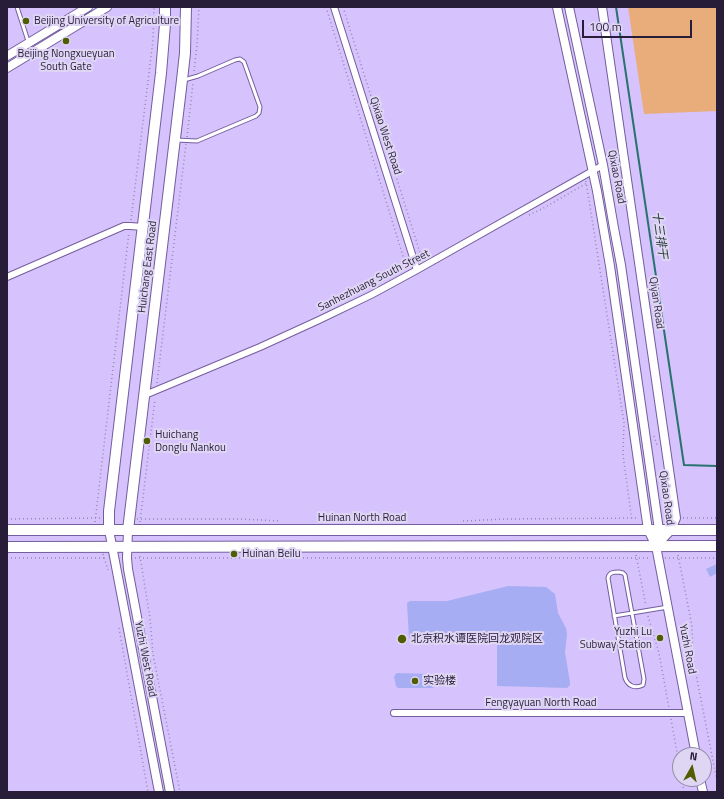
<!DOCTYPE html>
<meta charset="utf-8">
<style>
body{margin:0}
#map{position:relative;width:724px;height:799px;overflow:hidden;background:#d6c3fd;font-family:"Titillium Web",sans-serif}
canvas{display:block}
.frame{position:absolute;inset:0;border:8px solid #271d38;pointer-events:none}
.north{position:absolute;left:672px;top:747px;width:40px;height:40px;box-sizing:border-box;background:#dfd6f4;border:1px solid #958ca9;border-radius:50%;rotate:8deg;font-size:11px;font-weight:700;line-height:16px;text-align:center;color:#271d38}
.north::after{content:'';display:block;margin:auto;width:14px;height:18px;background:#4f5d00;clip-path:polygon(50% 0,100% 100%,50% 72%,0 100%)}
.scale{position:absolute;left:582px;top:20px;width:110px;height:18px;box-sizing:border-box;border:2px solid #271d38;border-top:0;padding-left:5px;font-size:12px;line-height:14px;white-space:nowrap;color:#271d38;-webkit-text-stroke:3px #dfd6f4;paint-order:stroke}
</style>
<div id="map">
<canvas width="724" height="799"></canvas>
<div class="frame"></div>
<div class="north">N</div>
<div class="scale">100 m</div>
</div>
<script>
const ctx = document.querySelector('canvas').getContext('2d');
ctx.lineJoin = 'round';
function paint(path, color) {
  ctx.fillStyle = color;
  ctx.fill(path, 'evenodd');
}
function stroke(path, color, width, dash) {
  ctx.strokeStyle = color;
  ctx.lineWidth = width;
  ctx.lineCap = dash ? 'butt' : 'round';
  ctx.setLineDash(dash || []);
  ctx.stroke(path);
}
function write(font, color, halo, rows, align = 'center') {
  ctx.font = font + ' "Titillium Web","Noto Sans SC",sans-serif';
  ctx.lineWidth = 4;
  ctx.setLineDash([]);
  ctx.textBaseline = 'middle';
  ctx.strokeStyle = halo;
  ctx.fillStyle = color;
  for (const [text, x, y, turn = 0] of rows) {
    ctx.save();
    ctx.translate(x, y);
    ctx.rotate((+turn || 0) * Math.PI / 180);
    ctx.textAlign = isNaN(turn) ? turn : align;
    if (halo) ctx.strokeText(text, 0, 0);
    ctx.fillText(text, 0, 0);
    ctx.restore();
  }
}
paint(new Path2D(`
 M628,7H717V111L644,114Z`), '#e9ac7b');
stroke(new Path2D(`
 M616,7L684,465L717,466`), '#29726e', 2);
paint(new Path2D(`
 M717,564V573L710,577L706,569Z
 M508,586L546,587L555,594L558,613L566,628L567,634L565,652L570,682V685L567,688L497,686V638H409L407,603L410,601H447Z
 M397,673L432,674L433,675L435,684L434,687L433,688H398L396,686L394,677L395,675Z`), '#a7adf2');
const service = new Path2D(`
 M17,7L28,41
 M176,140L197,141L256,116L259,113L260,107L244,62L240,59L235,60L198,76L184,80
 M619,572L623,573L625,575L644,679L643,685C635,689 628,686 625,678L608,578C609,572 614,572 619,572Z
 M614,616L668,607`);
const minor = new Path2D(`
 M334,7L417,270
 M7,277L124,226H130L143,227
 M145,395L260,347L319,320L371,295L417,270L603,165
 M394,713H688`);
const tertiary = new Path2D(`
 M557,7L597,191L610,266L648,530L656,546L696,755
 M569,7L603,165L614,228L621,265L659,530L658,536
 M602,7L676,518L671,530L656,546
 M7,56L88,7
 M7,68L107,7
 M109,530L159,792
 M128,530L127,558L128,569L170,792
 M700,779L703,792`);
const primary = new Path2D(`
 M7,530H717
 M109,530V511L161,73L165,24V7
 M128,530L182,80L185,53L186,7
 M7,547L717,546`);
stroke(service, '#745d9e', 5);
stroke(minor, '#745d9e', 8);
stroke(tertiary, '#745d9e', 10);
stroke(primary, '#745d9e', 12);
stroke(new Path2D(`
 M326,7L407,269
 M343,7L422,259
 M194,71L197,45L199,7
 M187,137L193,83
 M586,181L624,423L623,455L632,521
 M529,215L542,209L587,183
 M131,220L153,40L154,7
 M157,383L186,144
 M654,436L657,445
 M683,518H717
 M7,519L101,518
 M137,519H240L281,521
 M463,521L506,519L639,518
 M95,522L129,232
 M140,522L155,399
 M103,554L108,570
 M636,555L646,606
 M678,555L692,626L693,659L717,781
 M140,556L150,618L153,654L180,792
 M7,558H105
 M135,558H651
 M665,558H717
 M648,616L659,653L669,708
 M119,628L148,792
 M671,719L680,769
 M682,779L684,792`), '#9585b4', 1.5, [1, 3]);
stroke(service, '#fff', 3);
stroke(minor, '#fff', 6);
stroke(tertiary, '#fff', 8);
stroke(primary, '#fff', 10);
for (const [x, y, r, color] of [
 [26,21,4,"#4f5d00"],
 [66,41,4,"#4f5d00"],
 [147,441,4,"#4f5d00"],
 [234,554,4,"#4f5d00"],
 [660,638,4,"#4f5d00"],
 [402,639,5,"#4f5d00"],
 [415,681,4,"#4f5d00"]
]) {
  const dot = new Path2D();
  dot.arc(x, y, r, 0, 2 * Math.PI);
  ctx.fillStyle = color;
  ctx.fill(dot);
  stroke(dot, '#dfd6f4', 1.5);
}
write('11px', '#271d38', '#dfd6f4', [
 ["Beijing University of Agriculture",34,21],
 ["Beijing Nongxueyuan",66,54,"center"],
 ["South Gate",66,67,"center"],
 ["Huichang",155,435],
 ["Donglu Nankou",155,448],
 ["Huinan Beilu",242,554],
 ["Yuzhi Lu",652,632,"right"],
 ["Subway Station",652,645,"right"],
 ["北京积水谭医院回龙观院区",411,639],
 ["实验楼",423,681]
], 'left');
write('11px', '#271d38', '#dfd6f4', [
 ["Qixiao West Road",385,136,72],
 ["Qixiao Road",616,177,79],
 ["Huichang East Road",148,267,-83],
 ["Sanhezhuang South Street",374,281,-27],
 ["Qiyan Road",656,303,82],
 ["Qixiao Road",666,498,82],
 ["Huinan North Road",362,518],
 ["Yuzhi Road",687,649,79],
 ["Yuzhi West Road",145,659,79],
 ["Fengyayuan North Road",541,703]
]);
write('italic 12px', '#1f3631', '#dfd6f4', [
 ["十三排干",659,235,82]
]);
</script>
